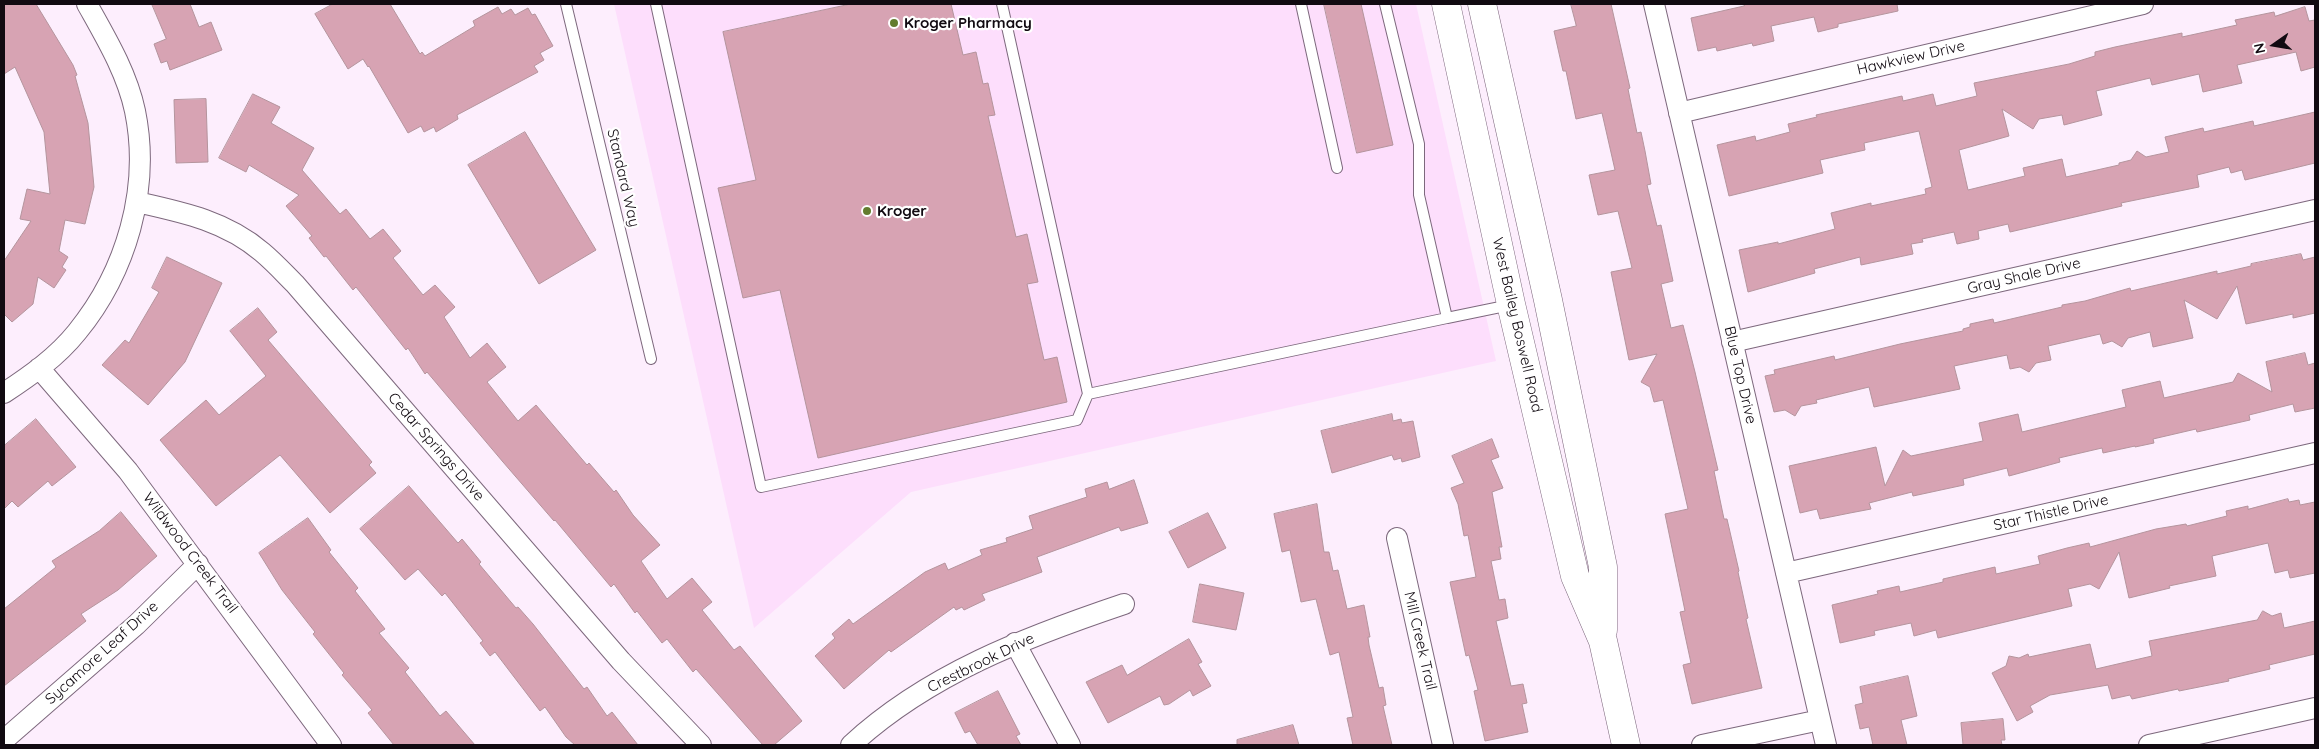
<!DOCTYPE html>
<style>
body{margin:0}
#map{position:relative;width:2319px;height:749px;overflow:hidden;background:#fdeefd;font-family:Quicksand,sans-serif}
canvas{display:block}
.frame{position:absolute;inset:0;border:5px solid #110a11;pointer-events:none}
.north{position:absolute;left:2249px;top:20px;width:50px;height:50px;-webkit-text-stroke:4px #fff;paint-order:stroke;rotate:257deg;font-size:14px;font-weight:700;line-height:20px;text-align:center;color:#110a11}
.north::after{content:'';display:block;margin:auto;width:18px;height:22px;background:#110a11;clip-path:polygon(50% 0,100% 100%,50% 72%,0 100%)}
</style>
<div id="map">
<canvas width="2319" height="749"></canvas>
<div class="frame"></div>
<div class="north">N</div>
</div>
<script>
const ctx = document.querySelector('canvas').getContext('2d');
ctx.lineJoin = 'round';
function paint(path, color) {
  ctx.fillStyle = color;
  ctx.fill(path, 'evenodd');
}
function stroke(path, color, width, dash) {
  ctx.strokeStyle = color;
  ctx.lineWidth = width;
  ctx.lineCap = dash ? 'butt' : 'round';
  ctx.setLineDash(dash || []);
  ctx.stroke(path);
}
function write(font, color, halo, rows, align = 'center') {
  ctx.font = font + ' Quicksand,sans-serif';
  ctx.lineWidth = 4.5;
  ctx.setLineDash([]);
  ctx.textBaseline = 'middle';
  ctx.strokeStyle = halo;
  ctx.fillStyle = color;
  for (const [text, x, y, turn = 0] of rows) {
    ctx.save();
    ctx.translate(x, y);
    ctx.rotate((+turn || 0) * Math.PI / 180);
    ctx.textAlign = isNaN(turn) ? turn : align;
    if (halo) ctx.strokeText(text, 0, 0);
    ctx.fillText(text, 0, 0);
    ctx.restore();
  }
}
paint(new Path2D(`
 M614,4H1416L1496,361L911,492L754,628Z`), '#fddefc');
const building = new Path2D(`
 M4,4H36L73,65L77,75L75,76L88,123L94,187L85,224L65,220L59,251L68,257L62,267L66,270L54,288L38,277L33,304L12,322L4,314V261L31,221L20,219L27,189L50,194L44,132L15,67L4,74Z
 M152,4H190L199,27L211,22L222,50L170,70L167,61L161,63L154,44L166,39Z
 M333,4H390L420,54L422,52L425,56L475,26L473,21L498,7L502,14L511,9L515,15L528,8L532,15L535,14L553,46L540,53L544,60L534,66L538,72L457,115L458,119L436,132L434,127L424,132L421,126L408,133L369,66L368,67L363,59L348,69L315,14Z
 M851,4H951L963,55L976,52L983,84L988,83L995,115L988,116L1016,237L1027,234L1038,282L1027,284L1044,360L1057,357L1067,402L818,458L780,290L743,298L718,188L756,180L723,32Z
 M1324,4H1361L1393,145L1357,153Z
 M1571,4H1611L1630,88L1628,89L1637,133L1641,132L1645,151L1651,184L1647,185L1657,226L1661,225L1673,281L1661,284L1671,328L1683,325L1695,372L1718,470L1714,471L1724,519H1727L1739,571L1738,572L1748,618L1746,619L1762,688L1692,704L1683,665L1691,663L1680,612L1685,611L1665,514L1688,509L1663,400L1654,402L1650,387L1641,382L1657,354L1629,360L1611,272L1632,268L1618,211L1598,215L1589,175L1615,170L1602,113L1576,119L1566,71H1563L1554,31L1576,26Z
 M1744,4H1897L1898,11L1838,24V27L1818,32L1814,17L1771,26L1774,41L1753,46L1752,43L1717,51L1716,47L1698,51L1691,18L1744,6Z
 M2305,7L2309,21L2315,20V67L2301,71L2296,52L2237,65L2242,83L2203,92L2199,74L2152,85L2150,78L2096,91L2102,115L2064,125L2062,115L2039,119L2033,129L2002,109L2009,136L1959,150L1968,190L2025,176L2023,168L2062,159L2066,177L2119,165V163L2131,160L2137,151L2146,157L2169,152L2165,137L2203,128L2204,132L2253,121L2254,126L2315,112V163L2245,180L2242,170L2231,173L2229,167L2197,175L2199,187L2121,203L2122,206L2010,232L2008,224L1978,231L1979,239L1957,244L1954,232L1922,239L1923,242L1911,244L1913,254L1861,265L1860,257L1814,269L1815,273L1748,292L1739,250L1778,242V244L1835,229L1831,213L1871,203V206L1926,194L1925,189L1932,187L1919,131L1864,143L1865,150L1820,160L1823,173L1729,196L1717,145L1755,136L1756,141L1790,132L1788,124L1817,117L1816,115L1902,96L1903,101L1933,94L1936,106L1977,96L1974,83L2069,64L2095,56V52L2115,47L2182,33V37L2237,25L2235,20L2274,12L2275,16Z
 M253,94L280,107L271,123L314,148L302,170L340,214L346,209L370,239L383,229L401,251L393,258L423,295L435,285L455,307L444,317L470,358L487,343L506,367L487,382L518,421L536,405L587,465L589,463L614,492L616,490L633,515L660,545L641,561L667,599L692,578L712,602L702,610L734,650L740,646L802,721L774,745H763L696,669L693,672L667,639L662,643L637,611L635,613L614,584L611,587L555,520L554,521L503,462L427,372L425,374L408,348L406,350L356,287L353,290L326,256L324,257L309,238L312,236L286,206L299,195L249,165L246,172L219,158Z
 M206,99L208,162L176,163L174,100Z
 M525,132L596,250L539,284L468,165Z
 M2301,254L2303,260L2315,257V313L2293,318V314L2246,324L2237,286L2217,319L2184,300L2193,338L2153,347L2150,332L2128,338L2122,347L2112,341L2103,344L2100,334L2048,346L2051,360L2036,363L2029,372L2020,367L2010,369L2007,355L1954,366L1960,389L1874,407L1869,387L1816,400L1817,403L1801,406L1795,416L1785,410L1774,412L1765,376L1775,374L1774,370L1834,356L1835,360L1900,344L1963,331V329L1970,327V324L1993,319L1994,323L2062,307V305L2085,301L2130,288L2131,291L2217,271V274L2251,266V264Z
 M167,257L222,283L185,362L148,405L102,365L125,340L129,343L159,292L152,288Z
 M258,308L277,332L268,340L372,462L369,465L376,473L330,513L280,455L216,506L160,440L206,400L219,415L266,376L230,331Z
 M2305,353L2308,365L2315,363V408L2295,412L2293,404L2249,415L2250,420L2197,432L2196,429L2153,439L2154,443L2135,447V446L2103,453L2102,448L2059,458L2060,462L2009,476L2007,468L1963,479L1964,485L1913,496L1912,492L1869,503L1871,509L1850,513L1820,519L1817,509L1800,513L1789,466L1876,447L1885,486L1903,450L1911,456L1983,441L1979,423L2018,414L2022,432L2126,407L2122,390L2160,381L2164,398L2233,382L2238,373L2272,392L2266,362Z
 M1392,414L1393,421L1401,419L1402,423L1413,421L1420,457L1402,462L1401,458L1394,460L1392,455L1332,473L1321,431Z
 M36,419L76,467L52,486L48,481L18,507L12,501L4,509V446Z
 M1492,439L1499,457L1491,460L1503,488L1492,492L1502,547H1499L1501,559L1491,561L1499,600L1505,599L1508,618L1496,621L1511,686L1523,684L1527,703L1522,704L1528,732L1485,741L1474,691L1478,690L1469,655L1466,656L1450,582L1476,577L1468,535L1464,536L1458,504L1451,488L1464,483L1452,456Z
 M1134,480L1148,523L1121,531L1119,527L1037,557L1042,572L982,594L985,600L964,610L962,607L956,610L954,607L891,652L889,650L844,689L815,656L835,638L832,634L849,619L853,624L925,572L945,563L948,570L982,555L980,550L1007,542L1006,538L1033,529L1029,516L1087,497L1085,489L1107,482L1109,489Z
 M409,486L458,543L462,539L481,562L479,564L516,608L518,607L533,624L584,689L587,687L607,716L612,712L638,745H575L566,737L545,707L540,711L495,652L490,656L480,643L483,641L445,593L442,596L418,569L405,580L385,557L360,529Z
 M2288,499L2289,502L2299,500L2300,505L2315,502V573L2290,578L2288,570L2275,573L2268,543L2212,556L2216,576L2169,586L2170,588L2129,598L2119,552L2099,589L2090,584L2068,589L2072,606L1938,638L1936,630L1914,636L1911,623L1874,631L1875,635L1840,643L1832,605L1878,594L1877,591L1899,586L1900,592L1943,582V579L1995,567L1996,574L2040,564L2038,556L2067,548L2089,543L2090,547L2156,529L2186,524L2187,526L2227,516L2226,511L2248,506V509Z
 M1317,504L1324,552H1329L1333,571L1338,570L1347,609L1364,605L1370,637H1368L1369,645L1379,688L1383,687L1386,705L1383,706L1392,745H1353L1347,718L1353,717L1339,652L1330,655L1316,599L1301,602L1290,550L1282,552L1274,514Z
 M121,512L157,556L118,590L81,614L86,621L4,686V609L56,567L52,561L99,531Z
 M1208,513L1226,548L1188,568L1169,532Z
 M308,518L331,550L329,552L358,588L355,591L385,629L379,633L409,668L405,672L440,716L446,711L475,745H394L368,713L372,710L342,675L344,673L313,634L315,632L282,590L259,553Z
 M1200,584L1244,593L1236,630L1193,622Z
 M2263,611L2272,616L2281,613L2284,628L2315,621V654L2269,665L2270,669L2228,679L2229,681L2179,691L2178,689L2132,699L2130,695L2112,699L2108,685L2050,695L2030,706L2033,712L2017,721L1992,673L2006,666L2009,656L2019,658L2028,654L2029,657L2090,644L2096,669L2152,656L2149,641L2257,620Z
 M1189,639L1202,662L1198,664L1211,686L1193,696L1190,690L1169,704L1164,705L1160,696L1108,723L1086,682L1122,665L1127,675Z
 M1908,676L1917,716L1901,720L1907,745H1873L1869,727L1860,729L1855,705L1863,703L1860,687Z
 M998,691L1020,734L1016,736L1021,745H978L970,731L965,733L955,713Z
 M2003,719L2005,740H2001L2002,745H1963L1961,723Z
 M1293,725L1299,745H1237V740Z`);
paint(building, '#d7a3b3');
stroke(building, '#b4949d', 1);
const service = new Path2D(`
 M566,4L651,359
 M656,4L761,487L1077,420L1088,394L1002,4
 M1301,4L1337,168
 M1447,318L1510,305
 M1088,394L1447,318L1419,195V144L1385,4`);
const minor = new Path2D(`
 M1654,4L1826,745
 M1679,113L2143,4
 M137,202C182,212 226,221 262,252C274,262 284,273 295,284L621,661L701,745
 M1732,342L2315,210
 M39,368L128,471L331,745
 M4,393C30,376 57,357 77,332C126,272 151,189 135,111C127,73 106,38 87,4
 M1397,538L1443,745
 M1786,573L2315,453
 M1015,643L1070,745
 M4,740L136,625L198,564
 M851,745C928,674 1026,637 1124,604
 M1702,745L1820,720
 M2149,745L2315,708`);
const secondary = new Path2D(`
 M1446,4L1511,304L1575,576L1603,641L1626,745
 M1482,4L1548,300L1603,567V630`);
stroke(service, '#7d687d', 12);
stroke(minor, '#7d687d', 22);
stroke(secondary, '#7d687d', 29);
stroke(service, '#fff', 10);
stroke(minor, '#fff', 20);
stroke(secondary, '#fff', 28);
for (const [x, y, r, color] of [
 [894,23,5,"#637c2e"],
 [867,211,5,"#637c2e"]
]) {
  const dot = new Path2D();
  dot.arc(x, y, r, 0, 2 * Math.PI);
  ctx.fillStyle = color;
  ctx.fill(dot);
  stroke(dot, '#fff', 2);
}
write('bold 15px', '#110a11', '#fff', [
 ["Kroger Pharmacy",904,23],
 ["Kroger",877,211]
], 'left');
write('15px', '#110a11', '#fff', [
 ["Hawkview Drive",1911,58,-13],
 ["Standard Way",623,178,77],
 ["Gray Shale Drive",2024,276,-13],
 ["West Bailey Boswell Road",1517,325,77],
 ["Blue Top Drive",1740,375,77],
 ["Cedar Springs Drive",436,447,49],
 ["Star Thistle Drive",2051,513,-13],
 ["Wildwood Creek Trail",190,553,53],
 ["Mill Creek Trail",1420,641,77],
 ["Sycamore Leaf Drive",102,653,-42],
 ["Crestbrook Drive",981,663,-26]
]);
</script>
